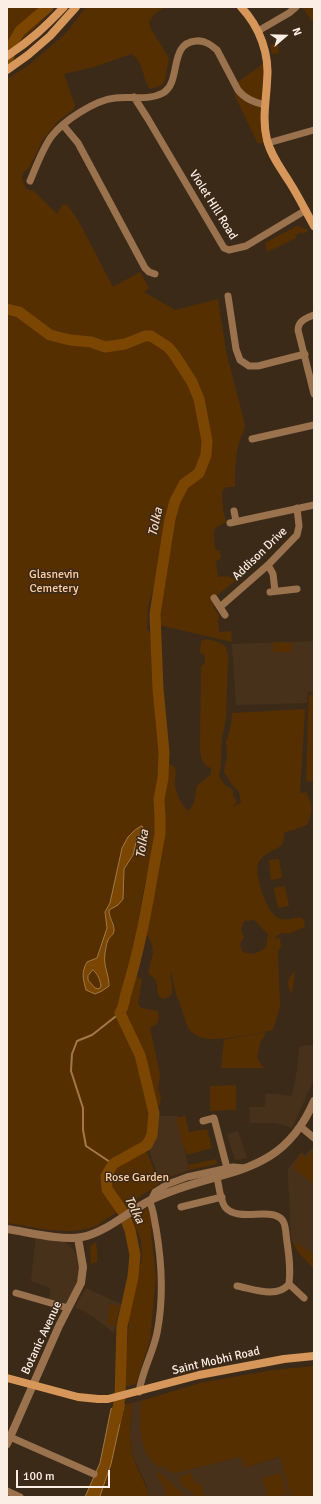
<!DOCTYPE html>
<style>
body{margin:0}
#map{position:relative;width:321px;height:1504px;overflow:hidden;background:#3c2a19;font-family:Signika,sans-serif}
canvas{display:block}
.frame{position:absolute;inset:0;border:8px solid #fbefe5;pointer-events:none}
.north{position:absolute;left:265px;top:16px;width:40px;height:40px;-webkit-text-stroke:3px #3c2a19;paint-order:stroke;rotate:70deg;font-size:11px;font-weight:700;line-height:16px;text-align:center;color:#fbefe5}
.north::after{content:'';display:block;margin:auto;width:14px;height:18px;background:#fbefe5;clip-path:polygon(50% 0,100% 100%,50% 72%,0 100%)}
.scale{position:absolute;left:16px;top:1470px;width:94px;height:18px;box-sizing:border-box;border:2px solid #fbefe5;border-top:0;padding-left:5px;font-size:12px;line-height:14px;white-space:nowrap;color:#fbefe5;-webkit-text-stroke:3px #3c2a19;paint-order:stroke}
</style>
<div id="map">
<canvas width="321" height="1504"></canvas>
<div class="frame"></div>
<div class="north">N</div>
<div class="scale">100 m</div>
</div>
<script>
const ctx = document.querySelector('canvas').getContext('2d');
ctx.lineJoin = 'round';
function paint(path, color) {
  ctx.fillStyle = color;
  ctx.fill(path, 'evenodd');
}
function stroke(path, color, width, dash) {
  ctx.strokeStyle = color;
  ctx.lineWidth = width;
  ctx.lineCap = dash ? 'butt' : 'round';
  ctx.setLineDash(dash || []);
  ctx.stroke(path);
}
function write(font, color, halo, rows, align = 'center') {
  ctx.font = font + ' Signika,sans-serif';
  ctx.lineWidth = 3;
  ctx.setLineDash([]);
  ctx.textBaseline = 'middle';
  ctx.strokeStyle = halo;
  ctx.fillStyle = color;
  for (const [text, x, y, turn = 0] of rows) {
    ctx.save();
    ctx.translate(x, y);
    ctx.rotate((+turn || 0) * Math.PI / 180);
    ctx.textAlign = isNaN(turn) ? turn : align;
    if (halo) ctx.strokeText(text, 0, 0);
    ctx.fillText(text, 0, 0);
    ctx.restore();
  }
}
paint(new Path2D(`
 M314,641V692H308L307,703L236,705L232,644Z
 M309,1045L314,1046V1079L292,1128L276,1123H250L249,1107H265L266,1093L292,1096L297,1070L299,1048L302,1046Z
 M158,1116H177L189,1170L166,1178L160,1182L149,1150L155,1137Z
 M238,1131L247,1158L235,1160L227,1134Z
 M312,1148L314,1149V1269L298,1252L291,1238L288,1177V1169L301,1152L305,1155Z
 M36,1236L51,1238L65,1242L73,1249L78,1259L80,1270L79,1280L67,1307L47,1302L50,1293V1288L31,1281Z
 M86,1288L121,1304L114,1333L91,1315L75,1307Z
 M151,1398L162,1463L165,1468L175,1473L241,1457L244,1468L281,1457L291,1497H149L146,1484L133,1456L130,1439L132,1403Z`), '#48311b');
paint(new Path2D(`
 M7,7H54C42,21 24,41 7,47Z
 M86,7H166L154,14L149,22L151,29L169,58L165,80L162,85L150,89C142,78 144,61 131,54L94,67L64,74L75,105L74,109L58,121L42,141L29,168L23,173L22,178L26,189L34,191L57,214L63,204L67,205L78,220L113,287L140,272L149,288L144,292L175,310L218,299L226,351L245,425C244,433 239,440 238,447C235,459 235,474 235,487H226L222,492L223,510L226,522L215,528L214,534L215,549L220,551L221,558L216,561L218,577L229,576L230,578H239L211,600L216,612L219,614L218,618L219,632L231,631L232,642L159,625L160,622H157L159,591L173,509L168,507L160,568L148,606L147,630L153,634V684L162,770L154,801L157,821L155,833L157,852L149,869L145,882L132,960L117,1011L137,1056L150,1116L151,1128L140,1147L147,1152L159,1184L96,1226C68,1237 36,1227 7,1223V79L29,65L65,34Z
 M302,7H314V41H313L314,24Z
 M278,43L279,53L272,54L270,45Z
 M267,61V142L258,144L234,94L238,90L235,84Z
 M297,226L306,229L308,231L303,234L302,232L295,235L296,238L267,252L265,243Z
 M207,639L218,642L226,647L228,657L226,719L222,736L221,763L219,776L224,784L233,790V796L237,801L232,808L241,802L239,792L231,783L224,772L227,755L226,741L230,730L232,713L305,709L300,793L306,792C313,807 313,810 307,825L284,833C284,836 284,840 283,843C280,850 262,852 258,864C254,876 267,913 278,918C285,921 293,918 300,917L304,920L305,927L288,934L282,933L276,936L275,939L280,938L281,946L278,951L280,1007L273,1030C256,1033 219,1042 204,1038C197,1037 192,1033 188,1028L175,990L171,970C170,978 173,986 172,994L167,998L162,999L158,995L156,980L148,973L153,953L152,944L146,933L162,846L165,820L164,792L168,775L169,764L175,767C177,774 174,779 175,786C176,793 182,807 189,811L194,803L197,786L211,774V768C201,764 201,758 200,748L201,667L205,663V655L200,653L201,641ZM254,920L268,934L266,947C259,953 250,956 242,951L240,944L244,937L241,930L244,921Z
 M273,642L292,643V652H273Z
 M309,695H314V782L306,781Z
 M279,859L282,878L271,880L269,860Z
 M285,886L289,906L278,908L274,888Z
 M295,971L292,994C286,986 287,977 295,971Z
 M136,977L141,978L142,981L138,1003L141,1008L158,1011L159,1019L157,1024L150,1028L160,1074L158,1089L161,1097L160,1105L155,1108L145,1053L126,1016Z
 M266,1032L260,1043L257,1058L264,1068H221L224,1040Z
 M236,1085V1110L210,1111V1086Z
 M185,1116L189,1132L207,1129L212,1148L187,1155L181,1139L177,1118Z
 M312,1151L314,1152V1184L293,1168L301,1154L306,1158Z
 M216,1159L217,1164L189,1170L188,1165Z
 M148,1208L151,1211L152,1217L151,1234L156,1276L150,1340L136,1384L124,1387L130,1307L142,1258L141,1240L132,1218Z
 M96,1242L97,1250V1262L91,1264L90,1246Z
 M293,1243L300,1245L314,1255V1269L298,1252Z
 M110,1304L119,1306L115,1326L107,1324Z
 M314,1366V1497H291L280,1457L244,1468L241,1457L175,1473L169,1471L164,1466L160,1468C137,1452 140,1426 141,1401L200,1383L273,1370Z
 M132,1403C131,1420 128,1440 133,1456C137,1471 145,1480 149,1497H99L111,1464L124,1405Z
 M159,1472L186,1497H167L164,1487L157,1475Z
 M191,1473L195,1484L201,1483L204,1497H196L180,1483L179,1477Z
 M281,1473L287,1494L275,1497H268L262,1478Z`), '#562f01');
const water = new Path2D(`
 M142,826L144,830L137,838L133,855L124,869L123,899L118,905L109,910C109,919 114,922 114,930C114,935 110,936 108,940C106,944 106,949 105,953C103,967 109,973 109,986L102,991L95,994L86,990C83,978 81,973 87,962L97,958L107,928L105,912L110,903L122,848L128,837L135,830ZM93,970C98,974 100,980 101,986L99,989L95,988L88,980V976Z
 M124,1405L111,1464L100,1496L99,1497H85L100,1463L111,1409Z`);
paint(water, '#7a4602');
stroke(water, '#a17946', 1);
stroke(new Path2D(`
 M113,1164L86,1146L83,1130V1108L71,1071L72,1054L77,1041L92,1035L120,1013`), '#a17946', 2);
stroke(new Path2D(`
 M7,62L13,43L20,31L48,7
 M7,309L19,312L50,335L70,340L91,342L105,347L125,344L145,336H151L168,347L174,354L192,382L199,399L207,441L206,455L199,473L184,484L175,501L170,519L155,614L158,689L164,752L163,778L159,799L160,817V834C150,886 143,939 127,990C124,998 125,1005 120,1013L140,1055L154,1113L152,1135L147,1145L113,1164L106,1176L107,1189L123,1212L130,1230L135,1255L133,1277L122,1326L120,1397L116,1420`), '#7a4602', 11);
stroke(new Path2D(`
 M258,31L289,13L296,7
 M134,97L148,119L224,248L229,250L246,246L306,210
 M63,125L78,143L145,268L149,272L155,274
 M268,143L314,130
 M30,181C36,167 42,150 51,137C63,121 95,100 115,98C130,96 148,101 163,93C182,82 168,43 196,41C205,40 211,45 217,50L238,90C245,99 254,102 265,105
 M228,296L236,349L240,360L249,366H258L305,354
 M314,315C306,318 298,321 298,330L314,394
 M252,439L314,425
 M234,511L236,521
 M230,523L314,505
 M268,565L273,574L275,591
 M270,592L297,589
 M214,598L225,615
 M220,607L268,565L297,535L299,526L297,508
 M203,1121L214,1118L227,1168
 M301,1127L314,1138
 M217,1177C219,1186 220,1200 225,1207C239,1224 276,1204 284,1223C286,1228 286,1236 287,1242C289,1256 291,1269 289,1284C277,1299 253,1289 237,1286
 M151,1200L155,1192L168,1184L187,1177L233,1167L245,1168
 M181,1207L222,1197
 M289,1284L304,1298
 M16,1293L68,1308
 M139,1392C142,1371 153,1353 157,1333C164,1298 162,1263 156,1228C154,1220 154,1209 149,1201
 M10,1437L94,1474
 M7,1491L20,1497`), '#9a724d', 7);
stroke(new Path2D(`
 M7,1229C28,1232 61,1241 82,1237C106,1233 131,1209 153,1199C219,1167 280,1181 314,1101
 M7,1444L59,1326L81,1283L83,1267L78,1238`), '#9a724d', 8);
stroke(new Path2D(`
 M241,7C260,27 270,55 267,82C266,102 262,120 267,140C271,156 282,170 290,183C299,197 306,212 314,226
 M7,56C30,41 45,27 64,7
 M7,70L28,55L50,36L76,7
 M7,1378L78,1397L98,1399H108L199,1375L284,1359L314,1356`), '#d7975a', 8);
write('12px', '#fbefe5', '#3c2a19', [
 ["Violet HIll Road",213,205,58],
 ["Addison Drive",260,554,-44],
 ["Botanic Avenue",42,1338,-65],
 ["Saint Mobhi Road",216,1361,-13]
]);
write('12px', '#fecea3', '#3c2a19', [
 ["Glasnevin",54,575],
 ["Cemetery",54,589],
 ["Rose Garden",137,1178]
]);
write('italic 13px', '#f6d6b9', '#3c2a19', [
 ["Tolka",156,522,-78],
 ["Tolka",143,844,-82],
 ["Tolka",134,1210,64]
]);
</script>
